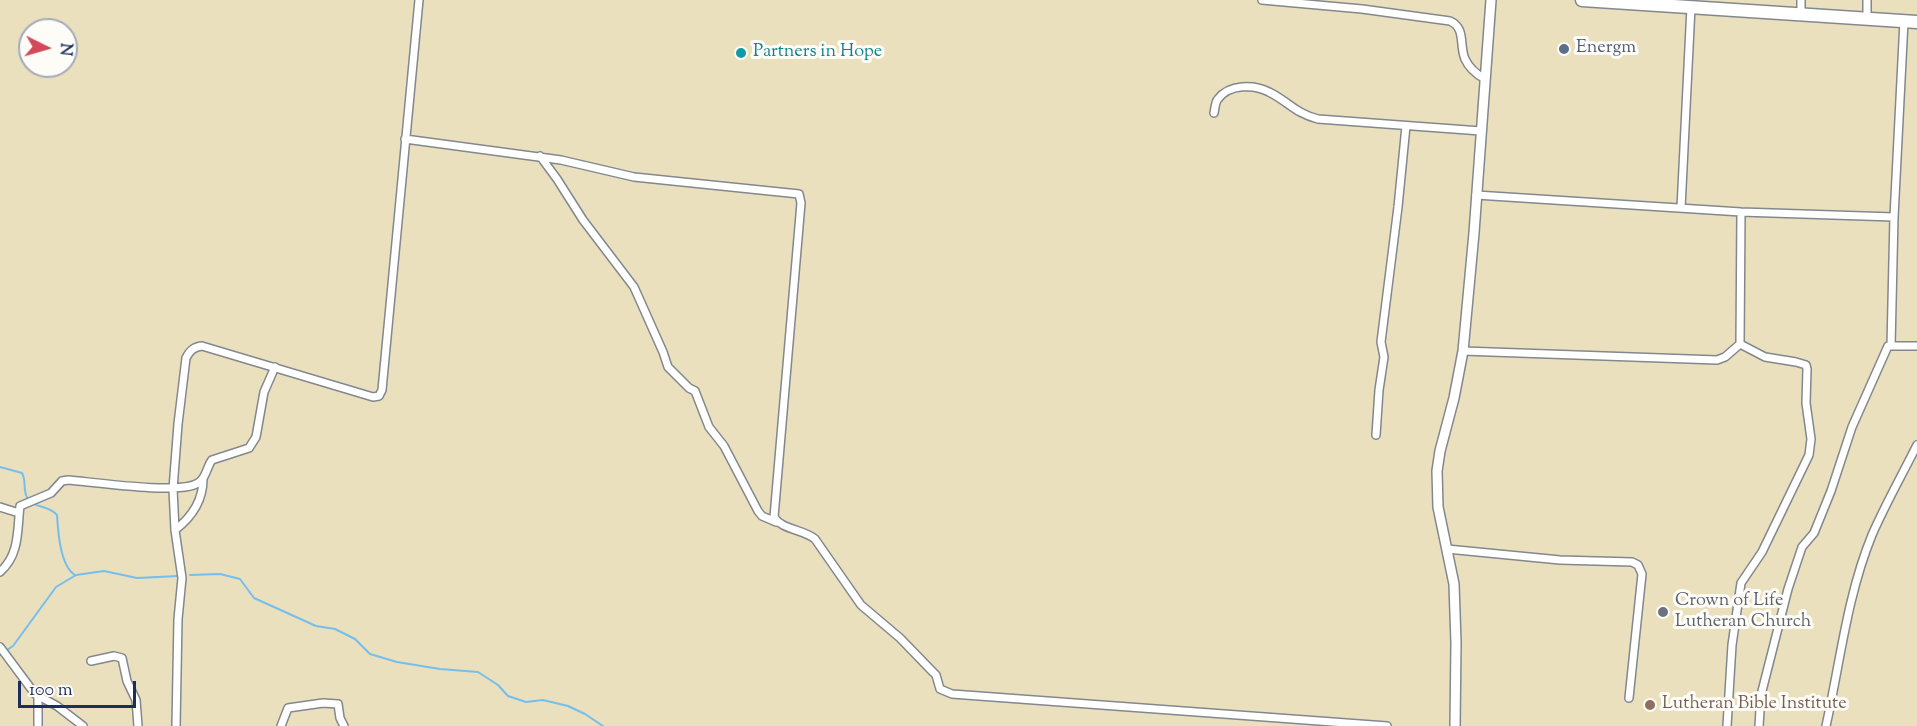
<!DOCTYPE html>
<style>
body{margin:0}
#map{position:relative;width:1917px;height:726px;overflow:hidden;background:#eae0bd;font-family:"Sorts Mill Goudy",serif}
canvas{display:block}
.north{position:absolute;left:18px;top:18px;width:60px;height:60px;box-sizing:border-box;background:#fdfcf7;border:2px solid #a3aaba;border-radius:50%;rotate:95deg;font-size:16px;font-weight:700;line-height:24px;text-align:center;color:#1b2f5e}
.north::after{content:'';display:block;margin:auto;width:21px;height:27px;background:#d1495b;clip-path:polygon(50% 0,100% 100%,50% 72%,0 100%)}
.scale{position:absolute;left:18px;top:681px;width:118px;height:27px;box-sizing:border-box;border:3px solid #1b2f5e;border-top:0;padding-left:8px;font-size:18px;line-height:21px;white-space:nowrap;color:#1b2f5e;-webkit-text-stroke:4px #fdfcf7;paint-order:stroke}
</style>
<div id="map">
<canvas width="1917" height="726"></canvas>
<div class="north">N</div>
<div class="scale">100 m</div>
</div>
<script>
const ctx = document.querySelector('canvas').getContext('2d');
ctx.lineJoin = 'round';
function stroke(path, color, width, dash) {
  ctx.strokeStyle = color;
  ctx.lineWidth = width;
  ctx.lineCap = dash ? 'butt' : 'round';
  ctx.setLineDash(dash || []);
  ctx.stroke(path);
}
function write(font, color, halo, rows, align = 'center') {
  ctx.font = font + ' "Sorts Mill Goudy",serif';
  ctx.lineWidth = 6;
  ctx.setLineDash([]);
  ctx.textBaseline = 'middle';
  ctx.strokeStyle = halo;
  ctx.fillStyle = color;
  for (const [text, x, y, turn = 0] of rows) {
    ctx.save();
    ctx.translate(x, y);
    ctx.rotate((+turn || 0) * Math.PI / 180);
    ctx.textAlign = isNaN(turn) ? turn : align;
    if (halo) ctx.strokeText(text, 0, 0);
    ctx.fillText(text, 0, 0);
    ctx.restore();
  }
}
stroke(new Path2D(`
 M0,467L22,473C27,482 22,491 28,499
 M32,503C41,508 51,507 57,515C58,531 60,566 75,575
 M190,575L220,574L240,579L254,598L316,626L335,629L355,639L370,654L397,662L440,669L478,672L498,685L508,696L526,702L543,700L568,706L585,714L603,726
 M0,655L13,646L56,587L76,575L104,571L137,578L178,576`), '#74bfed', 2);
const street = new Path2D(`
 M1262,0L1362,9L1450,21C1466,28 1459,45 1465,59C1469,68 1476,74 1485,79
 M1801,0V14
 M1867,0V19
 M1214,113C1215,109 1215,102 1218,99C1229,84 1254,84 1269,92C1289,102 1295,113 1318,119L1481,131
 M405,139L561,160L634,177L799,194L801,203L774,517C782,530 803,529 815,539L861,605L900,638L930,669L936,675L940,689L952,694L1387,726
 M540,156L557,179L583,220L634,287L663,352L668,367L689,388L695,391L709,427L724,446L758,511L762,516L776,522
 M1476,195L1741,212L1894,217
 M1681,208L1691,7
 M1740,344L1741,212
 M1891,346L1894,217L1904,21
 M1463,351L1717,360L1725,357L1740,344L1765,357L1796,362L1806,365L1807,369L1806,403L1811,439L1809,455L1762,552L1741,583L1732,645L1727,726
 M1376,435L1379,390L1384,357L1381,342L1398,207L1406,126
 M0,507L19,513
 M175,530C192,517 203,501 203,479
 M1447,549L1560,560L1632,562L1638,565L1642,574L1629,698
 M0,572C20,554 17,531 20,506L51,493L62,481L68,480C93,482 180,495 198,483C206,479 207,466 212,460L249,448L256,437L264,392L275,367
 M0,647L35,694L57,706L83,726
 M91,661L114,656L122,658L127,681L136,700L138,726
 M38,697V726
 M176,726L178,619L182,578L175,530L173,489L178,424L186,358C190,350 194,347 202,346L373,397L379,396L382,390L419,0
 M281,726L288,708L323,703L338,704L340,718L344,726
 M1759,726L1761,695L1788,589L1802,547L1814,533L1831,491L1852,427L1888,346H1917
 M1826,726C1840,663 1847,596 1872,535C1885,505 1902,475 1917,445`);
const secondary = new Path2D(`
 M1455,726L1456,643L1454,584L1438,507L1437,471L1440,451L1454,398L1463,351L1474,233L1491,0`);
const highway = new Path2D(`
 M1582,0L1917,22`);
stroke(street, '#82888e', 10);
stroke(secondary, '#82888e', 12);
stroke(highway, '#82888e', 15);
stroke(street, '#fff', 7);
stroke(secondary, '#fff', 9);
stroke(highway, '#fff', 12);
for (const [x, y, r, color] of [
 [1564,49,6,"#5c6f8a"],
 [741,53,6,"#0f9aa8"],
 [1663,612,6,"#6b7280"],
 [1650,705,6,"#8d6e63"]
]) {
  const dot = new Path2D();
  dot.arc(x, y, r, 0, 2 * Math.PI);
  ctx.fillStyle = color;
  ctx.fill(dot);
  stroke(dot, '#fdfcf7', 2);
}
write('18px', '#4e5e75', '#fdfcf7', [
 ["Energm",1576,49]
], 'left');
write('18px', '#0d838f', '#fdfcf7', [
 ["Partners in Hope",753,53]
], 'left');
write('18px', '#5b616d', '#fdfcf7', [
 ["Crown of Life",1675,602],
 ["Lutheran Church",1675,623]
], 'left');
write('18px', '#785e54', '#fdfcf7', [
 ["Lutheran Bible Institute",1662,705]
], 'left');
</script>
